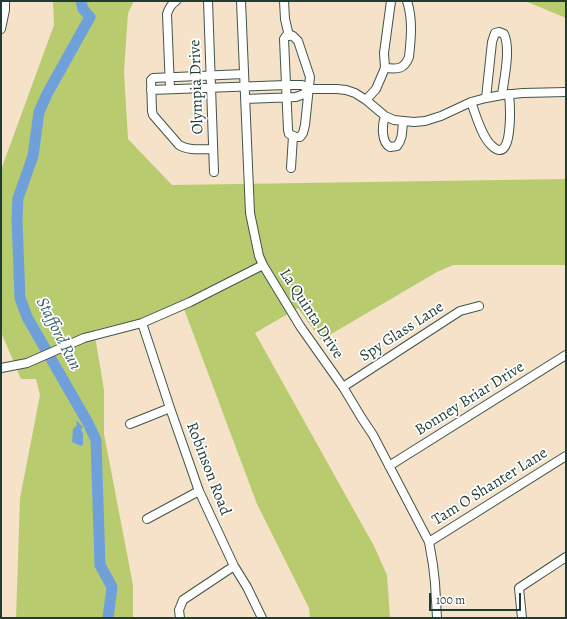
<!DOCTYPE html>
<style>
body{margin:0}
#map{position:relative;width:567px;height:619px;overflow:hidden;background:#f5e2c9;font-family:Alegreya,serif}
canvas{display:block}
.frame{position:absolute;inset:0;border:2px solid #1f3d34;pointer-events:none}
.scale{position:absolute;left:429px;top:593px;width:92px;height:18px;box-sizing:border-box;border:2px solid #1f3d34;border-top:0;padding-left:5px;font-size:12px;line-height:14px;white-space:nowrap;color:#1f3d34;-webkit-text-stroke:3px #fff;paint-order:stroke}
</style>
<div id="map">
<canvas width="567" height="619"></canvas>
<div class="frame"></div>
<div class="scale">100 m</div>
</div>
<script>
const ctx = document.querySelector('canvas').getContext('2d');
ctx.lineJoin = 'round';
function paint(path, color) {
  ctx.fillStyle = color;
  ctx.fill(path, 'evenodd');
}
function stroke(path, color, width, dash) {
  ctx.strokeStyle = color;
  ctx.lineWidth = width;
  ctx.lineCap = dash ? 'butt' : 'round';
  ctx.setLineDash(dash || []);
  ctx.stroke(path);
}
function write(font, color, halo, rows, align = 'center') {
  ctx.font = font + ' Alegreya,serif';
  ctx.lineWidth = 3.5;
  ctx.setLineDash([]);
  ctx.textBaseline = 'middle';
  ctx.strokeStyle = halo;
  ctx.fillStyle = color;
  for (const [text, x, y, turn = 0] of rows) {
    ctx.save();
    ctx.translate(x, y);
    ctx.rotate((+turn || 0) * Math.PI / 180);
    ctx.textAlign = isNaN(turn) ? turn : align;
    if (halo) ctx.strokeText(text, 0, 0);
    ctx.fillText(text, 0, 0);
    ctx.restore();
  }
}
paint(new Path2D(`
 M53,1H134L128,13L124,72L128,139L172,185L566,179V265H453L437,272L321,340L298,308L255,333L374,546L387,575L390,618H310L309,608L257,504L181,301L140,319L94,330L104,390V434L133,585V618H16L20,498L40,395L36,379H21L1,332V170L54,25Z
 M525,1H566V18Z`), '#b8cc6f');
paint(new Path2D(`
 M77,421L83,427L81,430L83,433V445L81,446L72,442L73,429L77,425L76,422Z`), '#70a0da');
stroke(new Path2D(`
 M81,1L83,9L90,17L47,94L39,112L33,156L18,198L17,219L20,298L27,317L88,423L96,440L100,565L112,587L108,618`), '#70a0da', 11);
const minor = new Path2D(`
 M208,1L214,172
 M241,1L250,213L259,256L263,265L300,326L343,387L361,417L373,435L429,542L433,565L435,583L437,618
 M284,1L285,19L289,36
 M1,29L5,10V1
 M291,35L293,36L298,41L310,77L305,125L303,133L300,137H296L289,134L288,130L284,39L286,36Z
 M385,68C397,69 404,70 409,57C411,39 413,19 407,1
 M170,89L167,14C169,8 171,4 176,1
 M151,90L286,85H302L309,89H337L346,90L355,93L366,100L385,116L394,120L414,122L425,121L441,116L471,102L486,98L502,95L523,93L566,92
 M486,98L492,42L495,33L499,32L504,34C511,49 504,79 502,95
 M245,99L296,97L304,94L309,89
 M366,100L376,89L385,68L384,53L391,1
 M471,102C476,115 481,135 491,145C514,168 510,104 509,94
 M385,116C382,125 381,142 390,147L397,146C403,139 402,131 403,121
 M213,149C201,149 189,151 179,145L153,115L152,111L151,80L153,78L244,74
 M291,168L293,136
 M142,323L170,408L199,491L234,566L247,587L262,618
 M1,368L27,363L84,338L142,323L190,302L263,265
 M343,387L460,311L479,306
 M130,424L170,408
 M389,466L566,355
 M147,519L199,491
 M429,542L566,456
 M180,618L179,610L183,600L234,566
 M522,618L519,588L566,557`);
stroke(minor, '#3f564a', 10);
stroke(minor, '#fff', 8);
write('16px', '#1f3d34', '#fff', [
 ["Olympia Drive",197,87,-92],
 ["La Quinta Drive",311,314,57],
 ["Spy Glass Lane",402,332,-33],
 ["Bonney Briar Drive",470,399,-32],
 ["Robinson Road",208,469,69],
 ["Tam O Shanter Lane",490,487,-32]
]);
write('italic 17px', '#3b606e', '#fff', [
 ["Stafford Run",58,334,63]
]);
</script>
